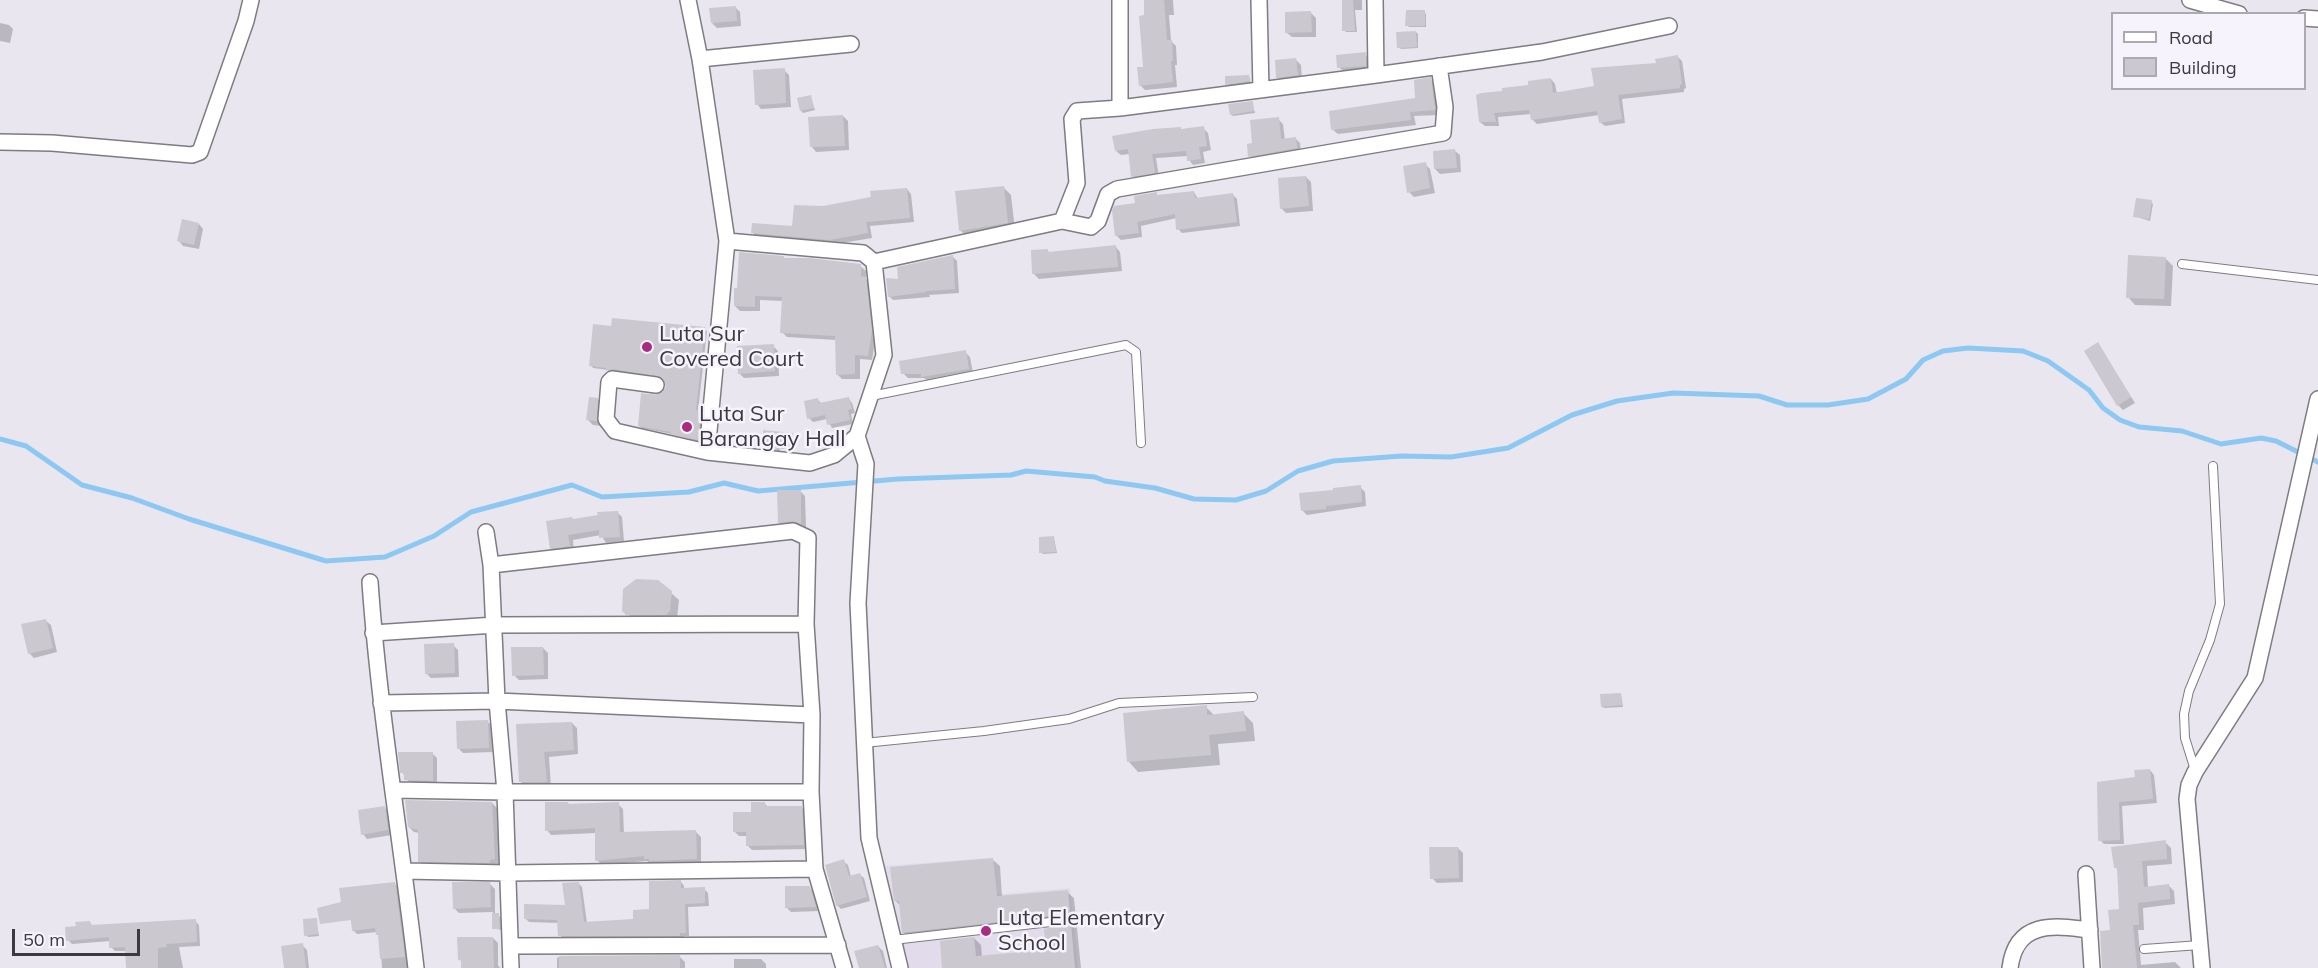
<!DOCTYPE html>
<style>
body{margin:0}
#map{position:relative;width:2318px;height:968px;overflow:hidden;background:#e9e6ef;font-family:Mulish,sans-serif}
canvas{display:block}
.legend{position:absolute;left:2111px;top:12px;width:195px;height:78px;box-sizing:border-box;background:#f7f3fc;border:2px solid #aca9b0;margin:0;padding:8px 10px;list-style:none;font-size:18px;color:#3b3a3d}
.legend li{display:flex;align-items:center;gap:12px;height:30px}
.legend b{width:30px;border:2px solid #aca9b0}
.scale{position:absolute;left:12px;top:929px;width:128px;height:27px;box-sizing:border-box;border:3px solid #3b3a3d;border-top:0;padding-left:8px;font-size:18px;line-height:21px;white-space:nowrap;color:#3b3a3d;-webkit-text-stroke:4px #f7f3fc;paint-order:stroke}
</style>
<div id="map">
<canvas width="2318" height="968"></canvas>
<ul class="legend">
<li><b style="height:8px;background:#fff"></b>Road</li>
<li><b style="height:16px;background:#cbc8d0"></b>Building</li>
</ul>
<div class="scale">50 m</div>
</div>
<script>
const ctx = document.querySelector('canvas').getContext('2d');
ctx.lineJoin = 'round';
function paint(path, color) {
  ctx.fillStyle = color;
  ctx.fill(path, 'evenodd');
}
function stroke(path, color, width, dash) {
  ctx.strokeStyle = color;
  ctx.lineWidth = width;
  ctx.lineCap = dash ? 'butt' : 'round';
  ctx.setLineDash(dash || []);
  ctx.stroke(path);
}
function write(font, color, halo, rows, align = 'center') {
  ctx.font = font + ' Mulish,sans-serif';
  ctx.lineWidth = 5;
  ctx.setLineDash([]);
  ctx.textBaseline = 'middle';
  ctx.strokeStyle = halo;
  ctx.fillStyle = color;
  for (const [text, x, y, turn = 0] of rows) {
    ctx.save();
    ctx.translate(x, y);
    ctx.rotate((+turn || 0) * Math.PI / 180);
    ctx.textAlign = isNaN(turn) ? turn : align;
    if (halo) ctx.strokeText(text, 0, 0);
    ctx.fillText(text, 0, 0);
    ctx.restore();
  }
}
paint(new Path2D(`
 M988,858L991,895L1070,888L1078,968H906L884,866Z`), '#e1dbeb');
paint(new Path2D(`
 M1145,0H1173L1174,15H1169L1171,41L1176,46L1177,65H1175L1177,87L1145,90L1140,85L1144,68Z
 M1343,0H1362V10H1355L1357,32H1346L1344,30Z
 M735,7L740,12L741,26L717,28L712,23Z
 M1424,12L1426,14V27H1409L1407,25Z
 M1311,13L1316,18V37H1292L1287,33Z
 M0,23L9,25L13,29L10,43L0,41Z
 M1416,32L1418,34V48L1401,49L1399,47Z
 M1365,54L1370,59V71L1344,72L1339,67Z
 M1677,56L1682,61L1686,88L1684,89V92L1622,99L1625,123L1605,126L1600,122L1599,115L1537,124L1532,119L1531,114L1498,117L1499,126H1485L1480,122L1530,87L1551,79L1555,84L1557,94L1595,87Z
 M1296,60L1301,65L1302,80L1282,82L1277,77Z
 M784,70L789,75L791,107L761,109L757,104Z
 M1249,77L1251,83L1229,86L1227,84Z
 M1430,79L1435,84L1439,115L1414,116L1416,125L1338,134L1333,130L1417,100Z
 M810,96L815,110L803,113L801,111Z
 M1252,102L1255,113L1233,116L1231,114Z
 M843,116L848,121L849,150L816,152L812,147Z
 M1278,119L1283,124L1285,140L1295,138L1300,143L1301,153L1255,161L1250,156L1254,145Z
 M1203,128L1208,133L1211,150L1203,152L1205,163L1193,165L1189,160L1188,156L1156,158L1159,177L1138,181L1133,176L1130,154L1121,155L1116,151L1182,130Z
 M1455,151L1460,155L1461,172L1440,174L1435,169Z
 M1425,164L1430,169L1435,193L1414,197L1409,192Z
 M1306,177L1311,182L1313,211L1286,213L1281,208Z
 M1003,187L1011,195L1015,230L968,238L960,230Z
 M907,189L911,194L914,222L870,226L872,238L836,244L757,237L753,233L794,228L823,208Z
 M1194,192L1198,199L1233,195L1237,199L1240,226L1182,233L1178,229L1177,218L1141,226L1142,237L1121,240L1116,235L1136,205L1156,194L1159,196Z
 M2151,202L2153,204L2150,221L2134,216Z
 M199,224L203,229L199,249L183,246L179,241Z
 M1116,247L1120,252L1122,271L1039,279L1034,274L1047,250L1050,253Z
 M952,256L957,261L959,293L929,295L930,297L893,300L889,296L900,280Z
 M2165,258L2173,266L2171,306L2135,305L2128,297Z
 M785,260L860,266L866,271V279L870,283L876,336L872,360L860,359V379H842L837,374L836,340L787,337L782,332L783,301L760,300V311H740L735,306Z
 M704,329L707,331L698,411L703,414L701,442L672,434L642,428L639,426L642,394L661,395L667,387L661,377L617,371L610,373L608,370L593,368L591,365Z
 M2098,344L2135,403L2123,410L2118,405Z
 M773,346L778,351L779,376L744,378L739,373Z
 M965,352L970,357L973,373L928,381L924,378H908L903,373Z
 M597,399L602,404L601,426L593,425L588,420Z
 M817,399L821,403L849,399L852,403L855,413L851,414L853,424L832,428L827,419L813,422L809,418Z
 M792,435L796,439V449H780V453L768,452L764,448Z
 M1360,487L1365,492L1366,506L1307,515L1302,510Z
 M800,491L805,496L806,528L798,526L784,527L779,522Z
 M617,512L622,517L624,541L606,543L601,535L573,540L574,551L556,553L551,548L574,521Z
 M1054,538L1057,553L1043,554L1041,552Z
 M670,592L679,600L677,619L635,622L624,610Z
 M46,621L51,625L57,652L34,658L29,653Z
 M453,645L458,650L459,677L431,678L426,673Z
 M543,648L548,653V679L519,680L514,675Z
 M1621,694L1623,707L1604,708L1602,706Z
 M1206,707L1215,716L1243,713L1253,723L1255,741L1218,744L1220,765L1138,772L1129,762Z
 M488,722L493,727L494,752L463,753L458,748Z
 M572,723L577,728L578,754L549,757L551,787H526L521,782L518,725Z
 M432,753L437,758V785H411L402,772Z
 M2150,770L2154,775L2157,803L2122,806L2124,844H2104L2100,840L2098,783L2137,778Z
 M492,803L497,808L499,864H494V867L425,866L420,861L419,833L414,832L409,827Z
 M568,803L570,805L618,804L623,809L624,834L696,832L701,837V863L650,864L647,861L602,865L597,860L596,833L551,835L547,830Z
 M764,803L769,808L801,807L806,812L808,849L752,850L748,846L747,836H739L734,831Z
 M385,808L389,812L392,835L367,839L363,834Z
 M2165,842L2171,848L2172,864L2147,866L2148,888L2168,885L2174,891L2175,904L2143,908L2144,930H2138L2141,965L2175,962L2181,968H2103L2111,931L2121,911L2118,870L2116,868Z
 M1458,848L1463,853V882L1437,883L1432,878Z
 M993,860L1000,866L1002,897L1067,892L1074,898L1081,968H944L974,938L981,945L982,957L1048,951L1068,921L910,939L903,932L901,906L896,901Z
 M843,861L848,865L851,877L859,874L864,878L870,901L841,909L837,905Z
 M681,882L684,886V889H704L708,893L709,906L688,907L689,936H684V939H563L560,935L559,923L529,922L525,918L566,907L578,883L582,887L587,923L634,920L651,911Z
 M395,884L399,888L409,968H382L380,937L377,932L357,934L353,930L344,889Z
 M490,884L495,889V915L501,917V930L493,928V912L459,913L454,908Z
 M809,887L814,892L820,911L791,912L786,907Z
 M316,919L319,936L308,937L306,935Z
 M195,921L199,925L200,946L179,947L183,968H128L127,951H115L111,947V941L72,944L68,940L90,923L94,927Z
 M493,938L498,943V965L500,968H463V963L459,959Z
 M302,945L307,950L309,968H285Z
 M878,946L883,951L887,968H861Z
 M559,957H680L685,962V968H557V958Z
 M734,959H761L766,964V968H734Z`), '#0003');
stroke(new Path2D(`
 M0,439L26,446L82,485L132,498L189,519L326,561L385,557L434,536L471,512L572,485L602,497L689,492L724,483L758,491L898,479L1011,475L1026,471L1095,477L1105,481L1155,488L1194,499L1236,500L1266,491L1298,471L1333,461L1402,456L1451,457L1508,448L1572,415L1617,401L1673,393L1759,396L1787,405H1828L1868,399L1906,379L1923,360L1943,351L1968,348L2023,351L2048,361L2089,390L2103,408L2120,420L2139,427L2182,431L2221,444L2261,438L2276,441L2318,462`), '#8dc8f2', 5);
paint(new Path2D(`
 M1144,0H1164L1167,40H1172L1173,61H1171L1173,82L1139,86L1137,67H1143L1139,16L1144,15Z
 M1342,0H1353L1355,31H1342Z
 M736,6L737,21L711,23L709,8Z
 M1406,10H1425V26H1405Z
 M1311,11L1312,32L1285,33V12Z
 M1416,31L1417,47L1397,48L1396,32Z
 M1366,52V66L1337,68L1336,55Z
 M1678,55L1682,84L1680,85V88L1618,95L1622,119L1599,123L1597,111L1531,120L1529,110L1494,113L1496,122H1479L1476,95L1481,93L1502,91V88L1528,85V81L1551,78L1553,93L1594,86L1591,68L1656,63L1655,59Z
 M1296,58L1298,75L1276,78L1275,60Z
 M785,68L786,103L755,105L753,70Z
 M1249,75L1250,81L1225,85V76Z
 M1431,77L1435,110L1410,112L1411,120L1331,130L1329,111L1415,98L1414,80Z
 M811,95L814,108L800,111L797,98Z
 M1253,101L1254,111L1230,115L1228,104Z
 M843,115L845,146L810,147L808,117Z
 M1279,117L1281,139L1296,137L1297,148L1248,157L1247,144L1252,143L1250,120Z
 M1204,126L1207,146L1199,147L1201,159L1187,161L1186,151L1152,154L1155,173L1131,177L1128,149L1115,151L1112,136L1153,129L1181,127V129Z
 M1455,149L1457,168L1434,169L1433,151Z
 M1426,162L1430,188L1407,193L1403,166Z
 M1306,176L1309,206L1280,209L1278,178Z
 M1004,186L1008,223L959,231L955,191Z
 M907,188L910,218L866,222L868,233L830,240L751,233L752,223L792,226L794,205L823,206L871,197L870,191Z
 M1194,191L1195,198L1233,193L1237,222L1176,230L1175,214L1137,222L1139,233L1115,236L1112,211L1114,206L1135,203L1134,196L1157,192V195Z
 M2136,198L2152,200L2149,219L2133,217Z
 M182,219L199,223L194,245L177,241Z
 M1116,245L1118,267L1032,274L1031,250L1048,249V252Z
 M739,252L784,256V258H810L861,264V276L866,277L872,330L868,356L855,355V374L836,375L835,336L780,333L782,297L755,296V307L734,306V288H737Z
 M953,255L955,289L926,291V292L888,297L886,278L898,279L897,267Z
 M2128,255L2166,257L2164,299L2126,298Z
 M612,318L705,327L696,410H701L698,440L670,434L671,432L638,426L641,393L655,395L663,391L666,386L661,377L613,369L606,371V368L589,366L593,324L611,326Z
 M2098,342L2131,397L2117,406L2084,351Z
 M774,344L775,371L738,374L737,346Z
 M966,350L969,369L921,377V374H901L899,361Z
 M589,397L598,398L597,421L586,420Z
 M849,397L852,409L848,410L850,420L827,425L825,415L807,419L804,401L818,398L819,403Z
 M763,430L793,433L792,446L777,445V450L763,448Z
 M1361,485L1362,502L1326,506V509L1301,511L1299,493L1333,490V488Z
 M777,490H801V524L793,521L778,523Z
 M618,511L620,537L599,538V530L568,535L570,546L550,549L546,521L572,517L573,519L598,515L597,512Z
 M1054,536L1056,552L1039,553V537Z
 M636,579L658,580L672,591L670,611L666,615H626L622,611L623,589Z
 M46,619L53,648L28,654L21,624Z
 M454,643L455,673L425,674L424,644Z
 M511,647H543L544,675L512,676Z
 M1621,693L1622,705L1601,707L1600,694Z
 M1207,705V715L1244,711L1246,731L1209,735L1211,755L1127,762L1123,713Z
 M488,720L489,748L457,749L456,721Z
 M572,722L574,750L544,752L547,782H519L516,724Z
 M398,752H433V781L404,780V773H400Z
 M2150,769L2153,799L2119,802L2120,840L2098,841L2097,782L2135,777L2134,770Z
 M405,800L492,802L495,859L490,860V863L418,862V830L408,827Z
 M545,802H568V804L619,802L620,832L696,830L697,859L649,861V859H644V856L595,861V828L545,831Z
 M751,802H765V806H802L804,845L746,846V832H733V812H751Z
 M385,806L388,830L361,835L358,810Z
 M2166,840L2167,859L2142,861L2144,887L2169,884L2170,899L2138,903L2139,925H2133L2137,968H2102L2100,931L2110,930L2108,910L2119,909L2117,868H2114L2111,847Z
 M1429,847H1458L1459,878L1430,879Z
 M993,858L997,896L1068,890L1075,968H942L940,941L974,937L976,956L1046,950L1044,929L1063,925L1065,920L1061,915L902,933L899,901H894L890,867Z
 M844,859L849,876L860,873L867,897L836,906L825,865Z
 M681,880V888L705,887V903L685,904L686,933H680V936H558L557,920L524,919V904L565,905L562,883L579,882L584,922L633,919V910L649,909V881Z
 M395,882L405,957L380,959L378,935H376L375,928L352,931L351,920L320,924L317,908L341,902L339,888Z
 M452,882H490L491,907L453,909Z
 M785,886H810L816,907L785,908Z
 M492,913H499L500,929H492Z
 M317,918L318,934L304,936L303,919Z
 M196,919L197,942L166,944L167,947L158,948V968H126L125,947L109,948V937L66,941L65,927L76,926L75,922L90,921L91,925Z
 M457,937H493L494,968H461V960H458Z
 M303,943L306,968H284L281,946Z
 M878,945L885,968H859L854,951Z
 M680,955V968H559V956Z`), '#cbc8d0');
const lane = new Path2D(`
 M2182,264L2318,280
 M871,396L1126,345L1136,352L1141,443
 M864,743L984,731L1069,719L1119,703L1253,697
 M2195,770L2185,738L2184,714L2189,691L2210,640L2220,604L2213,466
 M893,940L1059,921
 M2144,949L2200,945`);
const street = new Path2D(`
 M688,0L700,59L727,241L707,452
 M1120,0V108
 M1259,0L1261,90
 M2190,0L2239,14
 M2304,18L2318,19
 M700,59L851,44
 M1376,75L1542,52L1669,26
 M0,142L52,143L192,155L200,152L246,21L251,0
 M1062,221L1077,183L1072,119L1077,111L1120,108L1376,75L1375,0
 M727,241L863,253L874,262L884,355L857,436L866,464L858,603L869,838L900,968
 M874,262L1062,221L1091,227L1098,221L1108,194L1117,189L1443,133L1445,107L1439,66
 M656,385L612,379L609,382L606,419L615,431L707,452L810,463L834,455L857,436
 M486,532L491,565L497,701L505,792L511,968
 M491,565L793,531L808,538L806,624L812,715L811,792L815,869L844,968
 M370,582C379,711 401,839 416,968
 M373,633L495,625L806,624
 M381,703L497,701L812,715
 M394,790L505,792H811
 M404,871L508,873L815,869
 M2086,874L2092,968
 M511,946L838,945
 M2010,968C2016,921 2052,925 2090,930
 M2202,968L2187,799L2189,785L2195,772L2255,678L2318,399`);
stroke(lane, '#7e7b82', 10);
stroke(street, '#7e7b82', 18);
stroke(lane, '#fff', 8);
stroke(street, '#fff', 15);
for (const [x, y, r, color] of [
 [647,347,6,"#a82d81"],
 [687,427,6,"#a82d81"],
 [986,931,6,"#a82d81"]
]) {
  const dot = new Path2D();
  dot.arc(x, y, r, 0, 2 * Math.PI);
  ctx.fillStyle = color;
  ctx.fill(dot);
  stroke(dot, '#f7f3fc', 2);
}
write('22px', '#3b3a3d', '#f7f3fc', [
 ["Luta Sur",659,334],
 ["Covered Court",659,359],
 ["Luta Sur",699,414],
 ["Barangay Hall",699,439],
 ["Luta Elementary",998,918],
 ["School",998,943]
], 'left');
</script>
